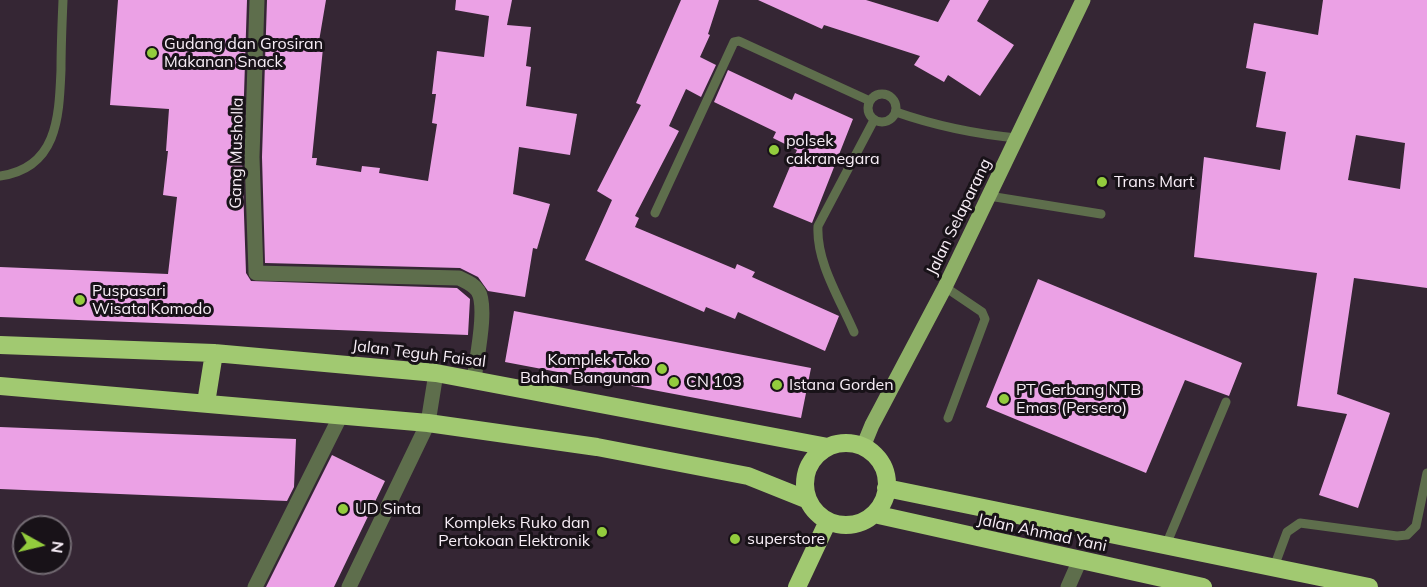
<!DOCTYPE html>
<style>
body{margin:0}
#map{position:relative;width:1427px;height:587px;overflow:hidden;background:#352634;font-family:Mulish,sans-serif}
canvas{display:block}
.north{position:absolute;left:12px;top:515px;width:60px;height:60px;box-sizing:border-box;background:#181218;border:2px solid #726a72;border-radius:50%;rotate:98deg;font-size:16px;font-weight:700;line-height:24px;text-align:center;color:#f9eff8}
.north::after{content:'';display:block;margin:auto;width:21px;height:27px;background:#93cc3d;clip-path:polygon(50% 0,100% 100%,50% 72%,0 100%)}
</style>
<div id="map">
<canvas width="1427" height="587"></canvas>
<div class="north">N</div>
</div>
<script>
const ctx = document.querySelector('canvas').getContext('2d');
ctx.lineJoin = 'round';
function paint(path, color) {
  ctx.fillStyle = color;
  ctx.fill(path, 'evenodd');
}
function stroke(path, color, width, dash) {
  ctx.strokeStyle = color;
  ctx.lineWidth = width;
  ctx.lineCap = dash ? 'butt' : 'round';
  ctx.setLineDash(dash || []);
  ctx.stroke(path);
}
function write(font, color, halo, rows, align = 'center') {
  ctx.font = font + ' Mulish,sans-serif';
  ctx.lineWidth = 6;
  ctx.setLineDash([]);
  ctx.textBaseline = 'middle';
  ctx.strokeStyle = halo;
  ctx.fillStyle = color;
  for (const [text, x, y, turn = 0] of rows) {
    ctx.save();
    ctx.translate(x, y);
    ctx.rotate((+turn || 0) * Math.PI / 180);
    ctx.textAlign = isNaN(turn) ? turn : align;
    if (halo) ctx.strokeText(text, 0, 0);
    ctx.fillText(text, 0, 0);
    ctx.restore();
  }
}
paint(new Path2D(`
 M118,0H247L242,157L246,273L251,281L457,288L470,299L468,335L0,317V267L168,274L177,197L163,195L168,151H166L169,109L110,105Z
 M267,0H326L318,47L323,48L312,158H317L316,165L361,172L362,166L380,168L379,173L428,181L437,124L432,123L436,94H432L437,51L484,57L489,16L455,10L456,0H512L507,25L531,27L526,66L531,67L526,106L577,114L570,155L519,147L513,194L550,204L537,249L533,248L525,297L488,291L478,277L460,268L265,263L262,157Z
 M681,0H719L708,34L710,35L700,57L716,65L701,97L686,89L669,126L679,131L635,216L639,218L635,227L735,269L737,264L755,272L752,277L839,316L825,351L738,312L735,319L706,307L704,312L585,260L612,200L597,191L641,105L636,103Z
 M758,0H866L938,22L950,0H989L977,21L1014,45L980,96L948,75L944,82L914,65L920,56L824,25L822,29Z
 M1323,0H1427V288L1354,278L1337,394L1390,413L1358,508L1319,495L1347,414L1297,406L1317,273L1194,257L1204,157L1280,170L1286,132L1256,127L1266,72L1246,68L1254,23L1318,35ZM1356,135L1405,143L1400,189L1348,180Z
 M728,70L792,100L795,93L853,119L812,223L773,207L797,150L773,138L776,132L714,102Z
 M1038,279L1242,363L1229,396L1185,380L1146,473L986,407Z
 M514,311L811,368L801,418L505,362Z
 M0,427L296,439L294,487L287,501L0,489Z
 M332,455L385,481L334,587H266Z`), '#eba1e5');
stroke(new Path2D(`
 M868 108a14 14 0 1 1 28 0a14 14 0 1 1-28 0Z
 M896,112C936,126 975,134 1017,138
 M0,176C58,168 59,116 61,70C61,47 62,23 63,0
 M989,196L1101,214
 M655,213L734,42L739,41L870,101
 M945,287L982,312L985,319L948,418
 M854,332C840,299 816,262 818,226L874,120
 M1166,545L1226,402
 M1274,567L1287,532L1300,523L1397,536L1407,535L1416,526L1427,473`), '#5e6e4c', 9);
stroke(new Path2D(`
 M257,0L252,157L256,273L459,278C467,282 473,284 478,291C488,307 476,360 474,380
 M255,587L341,415
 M349,587L428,423L436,373
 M1068,587L1079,562`), '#5e6e4c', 15);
stroke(new Path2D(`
 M863,447L872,425L945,287L1083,0`), '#8eb067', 15);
stroke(new Path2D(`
 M0,345L214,353L436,373L828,447
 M0,386L428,423L597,447L748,476L808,500
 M206,403L214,353
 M805 484a41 41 0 1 1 82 0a41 41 0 1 1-82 0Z
 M886,488L1369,587
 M874,514L1203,587
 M797,587L828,521`), '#a1c971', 18);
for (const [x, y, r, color] of [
 [152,53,6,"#93cc3d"],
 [774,150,6,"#93cc3d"],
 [1102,182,6,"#93cc3d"],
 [80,300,6,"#93cc3d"],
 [662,369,6,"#93cc3d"],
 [674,382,6,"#93cc3d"],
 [777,385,6,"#93cc3d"],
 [1004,399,6,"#93cc3d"],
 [343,509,6,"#93cc3d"],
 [602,532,6,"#93cc3d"],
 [735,539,6,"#93cc3d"]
]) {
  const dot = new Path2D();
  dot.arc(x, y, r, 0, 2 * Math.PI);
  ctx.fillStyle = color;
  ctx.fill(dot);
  stroke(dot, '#181218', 2);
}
write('16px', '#f9eff8', '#181218', [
 ["Gudang dan Grosiran",164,44],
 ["Makanan Snack",164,62],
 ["polsek",786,141],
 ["cakranegara",786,159],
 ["Trans Mart",1114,182],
 ["Puspasari",92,291],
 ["Wisata Komodo",92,309],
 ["Komplek Toko",650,360,"right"],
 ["Bahan Bangunan",650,378,"right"],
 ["CN 103",686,382],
 ["Istana Gorden",789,385],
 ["PT Gerbang NTB",1016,390],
 ["Emas (Persero)",1016,408],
 ["UD Sinta",355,509],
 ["Kompleks Ruko dan",590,523,"right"],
 ["Pertokoan Elektronik",590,541,"right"],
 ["superstore",747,539]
], 'left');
write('16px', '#f9eff8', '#181218', [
 ["Gang Musholla",237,153,-89],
 ["Jalan Selaparang",959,217,-64],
 ["Jalan Teguh Faisal",419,354,7],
 ["Jalan Ahmad Yani",1042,533,12]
]);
</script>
